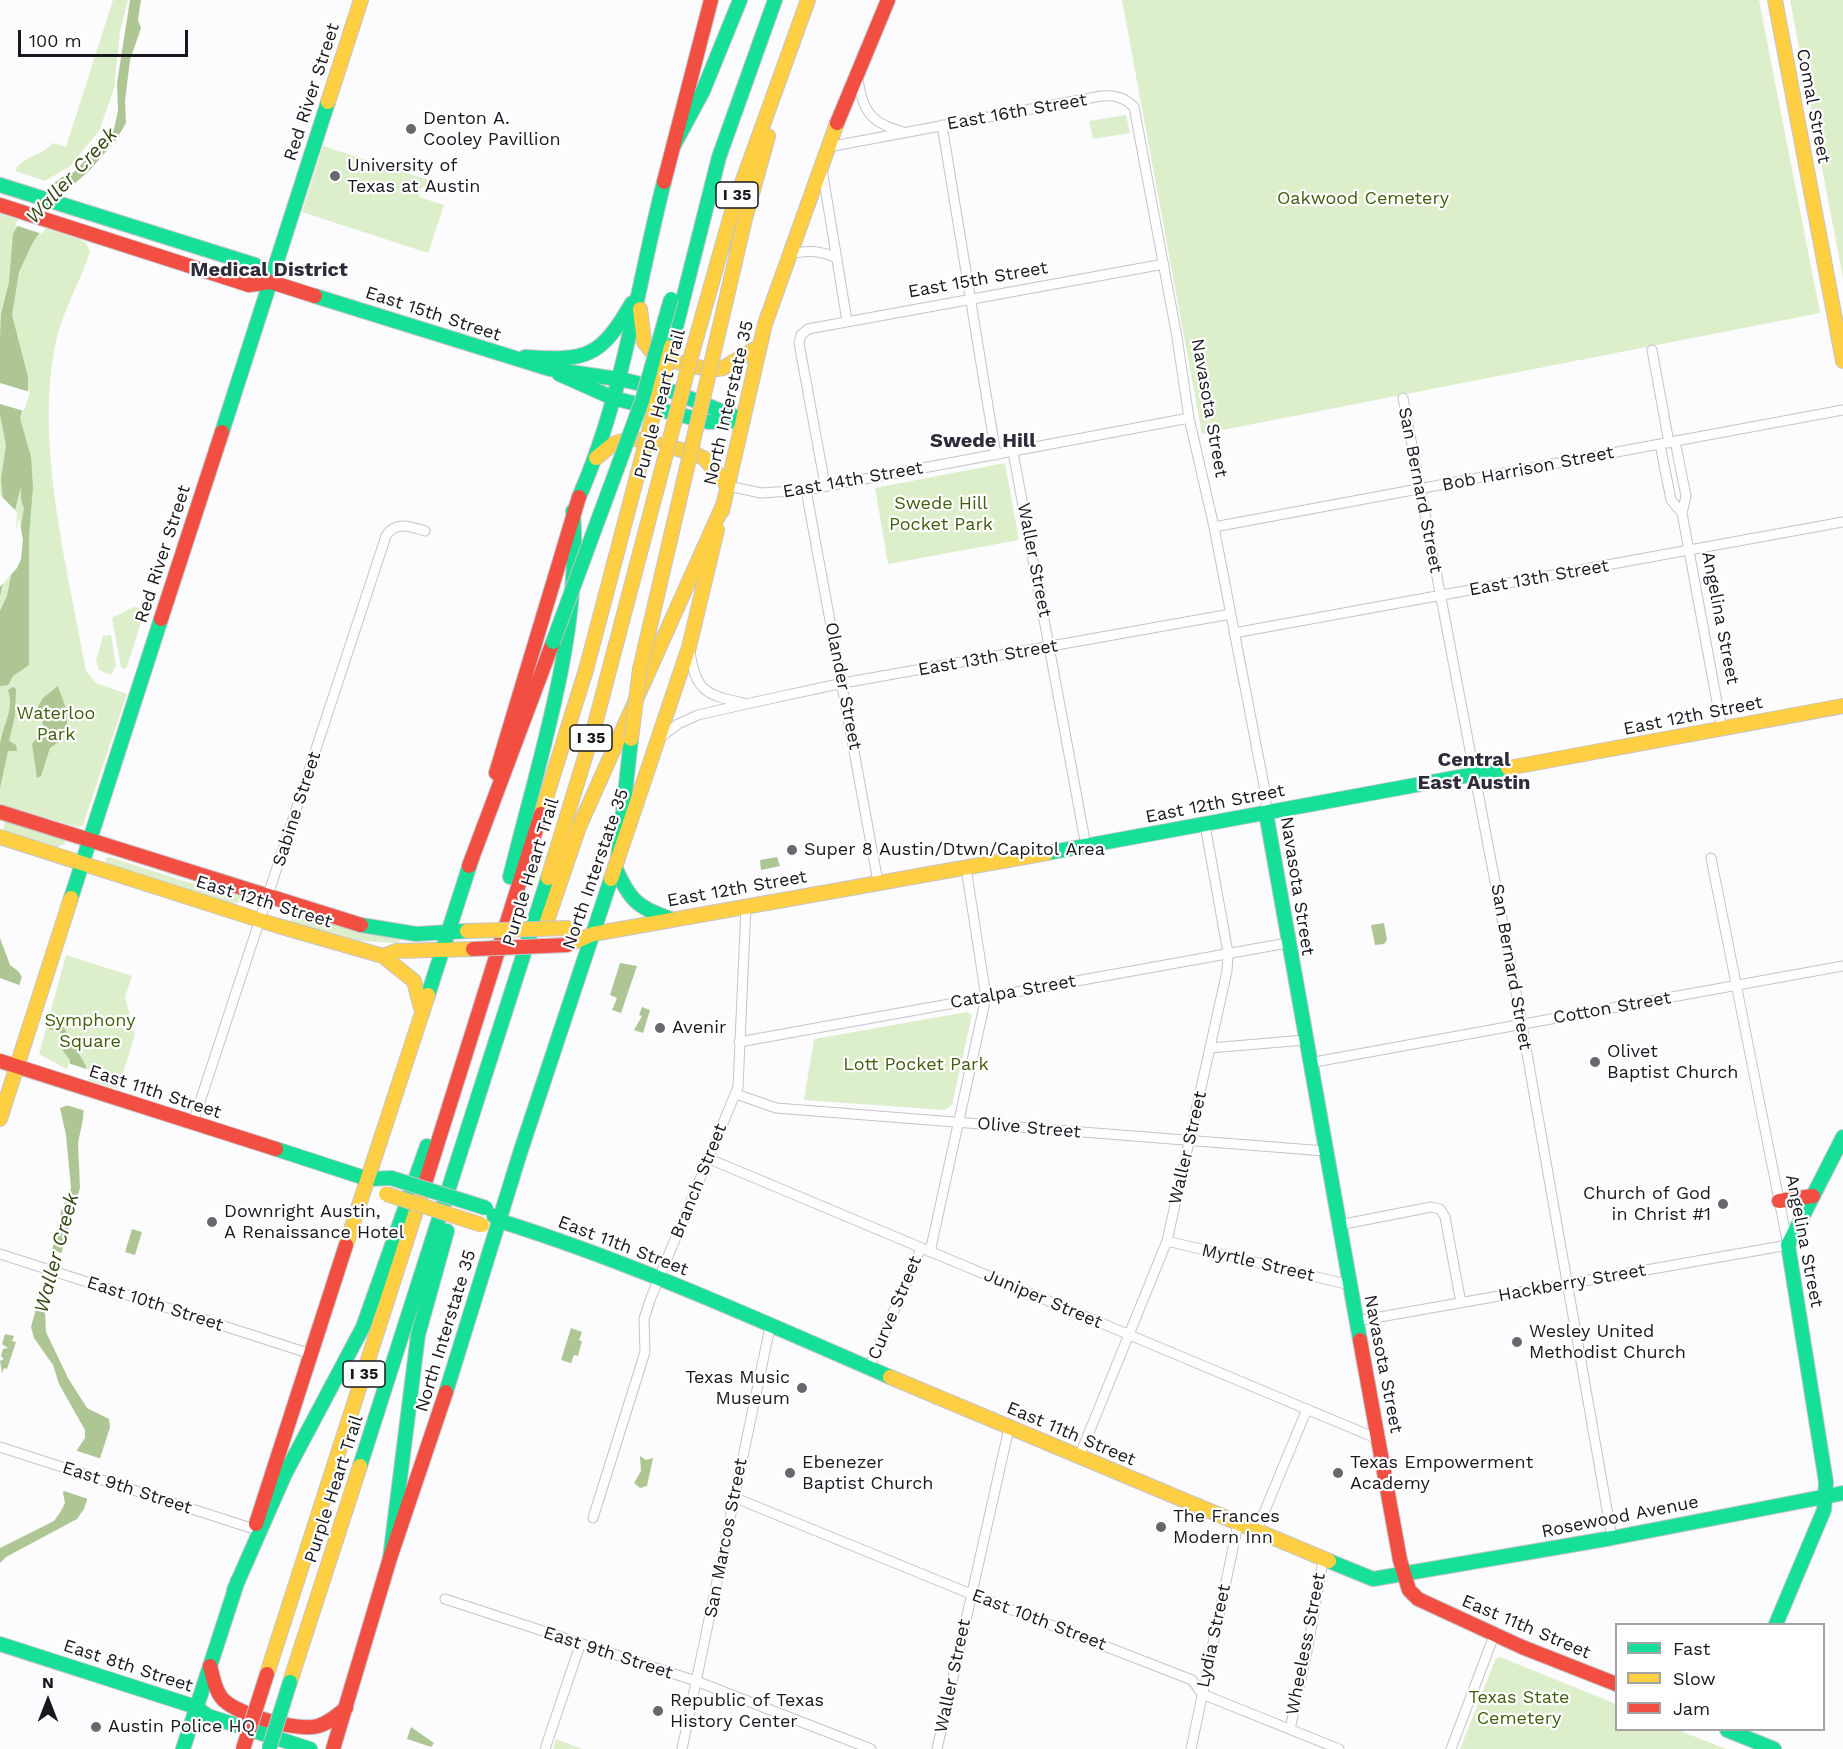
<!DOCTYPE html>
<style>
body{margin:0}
#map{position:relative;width:1843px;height:1749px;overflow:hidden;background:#fcfbfe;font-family:"Work Sans",sans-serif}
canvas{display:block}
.legend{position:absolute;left:1615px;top:1623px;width:210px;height:108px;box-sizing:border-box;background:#fff;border:2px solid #a3a2a5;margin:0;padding:8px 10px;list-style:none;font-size:18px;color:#19171f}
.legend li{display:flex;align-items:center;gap:12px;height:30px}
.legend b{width:30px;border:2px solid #a3a2a5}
.north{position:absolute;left:18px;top:1671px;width:60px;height:60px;-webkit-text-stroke:4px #fff;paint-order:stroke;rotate:0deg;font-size:16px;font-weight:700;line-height:24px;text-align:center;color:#19171f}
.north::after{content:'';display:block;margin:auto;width:21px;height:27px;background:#19171f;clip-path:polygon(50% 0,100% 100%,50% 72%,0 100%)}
.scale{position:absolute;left:18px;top:30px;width:170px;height:27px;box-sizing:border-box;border:3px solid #19171f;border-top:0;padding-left:8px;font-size:18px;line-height:21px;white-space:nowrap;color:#19171f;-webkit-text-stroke:4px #fff;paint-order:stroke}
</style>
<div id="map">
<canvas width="1843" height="1749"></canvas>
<ul class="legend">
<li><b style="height:8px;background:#16e098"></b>Fast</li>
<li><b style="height:8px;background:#ffcf43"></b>Slow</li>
<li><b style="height:8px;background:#f24e42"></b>Jam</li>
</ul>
<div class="north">N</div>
<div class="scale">100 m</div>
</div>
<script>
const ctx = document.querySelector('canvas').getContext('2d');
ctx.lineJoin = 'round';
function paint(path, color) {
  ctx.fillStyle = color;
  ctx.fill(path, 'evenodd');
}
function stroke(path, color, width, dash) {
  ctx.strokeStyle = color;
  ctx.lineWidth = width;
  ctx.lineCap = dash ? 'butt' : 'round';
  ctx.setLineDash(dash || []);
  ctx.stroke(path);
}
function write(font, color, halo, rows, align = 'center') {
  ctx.font = font + ' "Work Sans",sans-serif';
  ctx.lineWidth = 4.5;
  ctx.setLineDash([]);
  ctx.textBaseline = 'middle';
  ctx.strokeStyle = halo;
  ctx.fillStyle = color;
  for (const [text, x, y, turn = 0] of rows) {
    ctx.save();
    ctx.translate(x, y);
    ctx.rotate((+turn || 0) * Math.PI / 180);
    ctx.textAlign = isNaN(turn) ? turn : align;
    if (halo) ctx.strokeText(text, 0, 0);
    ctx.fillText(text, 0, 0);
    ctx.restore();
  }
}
paint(new Path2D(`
 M113,0H128L120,31L114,89L99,131L69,167L45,181L15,171C23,155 41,157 53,143L66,147Z
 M1122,0H1759L1820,313L1202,434Z
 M1790,0H1843V278Z
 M1126,115L1130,133L1093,139L1089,121Z
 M323,146L438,183L436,191L422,187L419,197L444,205L428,253L302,212Z
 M0,214L79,239L86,243L90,252C80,282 63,310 56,341C34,443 68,569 86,671L96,683L127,694L83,825L78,827L0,804Z
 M1005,463L1019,540L888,564L875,488Z
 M133,607L145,609L127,667L123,669L121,667L112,618Z
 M111,635L116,665L111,675L99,670L96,661L103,636Z
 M5,818L64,839L65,844L55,848L3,832Z
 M109,857L187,882L239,893L241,901L232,905L106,864L105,859Z
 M294,910L363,932L400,939L399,943L355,941L290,923Z
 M66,955L132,976L125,997L135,1035L118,1089L87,1080L39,1054Z
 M967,1012L972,1015L952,1105L944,1110L804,1100L814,1039Z
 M1500,1657L1616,1704V1730H1678L1726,1749H1460L1496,1658Z
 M556,1739L582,1749H553Z`), '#ddeecb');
paint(new Path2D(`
 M130,0H141L138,20L141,28L130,60L125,101L126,123L116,140L89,171L67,190L32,244L19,272L12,315L28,377V389L20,418L31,457L33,487L29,536V665L13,676L8,685L0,686V611L7,596L24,509L21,499V487C10,521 10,560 0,596V499L4,512L1,479L6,445L0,415V340L1,314L9,282L13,234L28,208L44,191L62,177L74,172L114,129L118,110L117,83Z
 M58,686L67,712V724L60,741L50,748L41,776L37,778L32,744L44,728L38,707L43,698Z
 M13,687L16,689L15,716L9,741L16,745L17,751H8L0,788C0,774 0,759 0,745C2,726 15,710 8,690Z
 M777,857L780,866L761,870L760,860Z
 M1384,923L1387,940L1384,944L1375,945L1371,925Z
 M0,938L10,965L18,971L52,1020L63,1026L86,1066L83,1119L78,1143L80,1188L45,1310L46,1332L68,1378L87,1408L109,1419L110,1427L84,1509L77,1519L6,1557L0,1563V1548L54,1521L61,1511L65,1503L63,1493L77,1450L85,1438V1430L59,1384L53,1365L34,1338L31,1327L55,1239L59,1236L61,1211L71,1188L66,1135L60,1108L68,1105L70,1060L63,1051L65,1040L60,1032L49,1029L19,985L0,978Z
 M620,963L637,966L621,1013L612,1010L617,998L610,995Z
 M642,1007L650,1010L643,1033L634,1030L642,1016L639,1015Z
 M132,1229L142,1232L135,1255L125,1252Z
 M571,1328L582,1332L579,1340L582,1341L578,1356L574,1355L571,1363L561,1360Z
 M5,1334L14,1336L12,1341L16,1342L7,1369L4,1368L2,1373L0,1361L4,1359L1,1356L3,1349L8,1348L2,1344Z
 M640,1456L646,1460L653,1458L647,1486L640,1488L634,1483L641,1471Z
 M411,1727L434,1743L431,1747L407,1739Z`), '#aec694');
paint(new Path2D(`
 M51,182L73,189L42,234L15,225L26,206Z
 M0,383L30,392L24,411L0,404Z
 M0,495L17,512L16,531L19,518L23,540L21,559L17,568L0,587Z
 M23,973L52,1015L48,1029L19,986Z
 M68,1063L89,1070L86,1111L63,1104L66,1103Z
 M50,1249L64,1254L53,1294L38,1289Z
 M74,1450L102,1459L88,1499L61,1490Z`), '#fcfbfe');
const street = new Path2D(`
 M857,75C863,108 867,122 901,131
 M942,125L996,455
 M828,147L1101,96C1115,95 1124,97 1134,107L1177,337L1189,418L1214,527L1266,796V813
 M822,169L847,321
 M788,254C807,250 819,250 837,258
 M1652,350L1669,443
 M1403,398L1519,1008L1612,1538
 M1675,441L1686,496L1682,513L1722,729
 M1660,444L1671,500L1682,513
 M1013,452L1086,846
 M825,485L799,343L801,335L808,329L1164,264
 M728,486L761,493L806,490L1189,418
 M806,490L878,882
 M1214,527L1843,410
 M1234,633L1843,522
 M690,651C695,691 706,695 743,703
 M660,738L678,724L698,715L746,704L843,683L1231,614
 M739,1042L1287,943
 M1210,1048L1305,1040
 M1309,1063L1843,966
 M736,1094L776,1108L1325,1151
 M193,1123L386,536C396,520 411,527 425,531
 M707,1158L1378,1439
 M1339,1225L1431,1207L1440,1209L1445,1217L1461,1303
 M1167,1241L1350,1285
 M930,1252L986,997L966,868
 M0,1254L311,1354
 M1357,1321L1788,1245L1711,858
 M869,1368L921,1248
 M0,1447L254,1529
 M1079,1457L1167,1241L1227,971L1228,953L1205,825
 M733,1497L971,1594L1192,1680L1202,1694L1339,1749
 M593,1518L645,1352L644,1319L650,1300L738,1087L746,906
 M1256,1532L1307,1409
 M445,1599L696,1681L871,1749
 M1290,1729L1308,1647L1323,1560
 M545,1749L580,1645
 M682,1749L770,1327
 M937,1749L1009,1428
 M1191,1749L1238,1524
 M1451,1749L1495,1633`);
const fast = new Path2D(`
 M674,145L703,91L740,0
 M0,185L255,265L271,282
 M315,296L550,369L624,380L674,392L743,420
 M671,347L719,157L775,0
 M525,357C587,361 600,358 632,303
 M559,374L613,398L709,422L743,420
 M222,432L328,102
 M579,497C623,397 637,287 664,182
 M1266,813L1360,1340
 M1047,853L1508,768
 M618,858L631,739
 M615,867C629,899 637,908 671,919
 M510,877C539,758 582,635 573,511
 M71,898L161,619
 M361,925L416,934L467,931
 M428,995L472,858
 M276,1149L368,1179L391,1178
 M494,1216L500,1221C634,1263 761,1321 890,1377
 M446,1392L521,1150L611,879
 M360,1466L548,878
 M390,1558L418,1335L447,1231
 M1329,1561L1373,1579L1612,1538L1843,1493
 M234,1590L285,1474L363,1327L427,1146
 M1776,1624L1824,1510L1826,1482L1788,1245L1843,1137
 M0,1644L196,1707L208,1716L310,1749
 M1727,1730L1774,1749
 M183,1749L238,1580`);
const slow = new Path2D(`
 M1775,0L1843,361
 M328,102L361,0
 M640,309L644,342L656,357L711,370L723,368L760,346
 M692,353L733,208L808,0
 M712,360L745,219L768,136
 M596,458L613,444L631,438L694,453L705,459L728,486
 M722,511L765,324L837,123
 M1508,768L1843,706
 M541,814L586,670L644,450
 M0,837L275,925L383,956L396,951L473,949
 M548,878L594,728L666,454
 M611,879L689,647L717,530
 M547,921L579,827L724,503
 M567,945L593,934L1047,853
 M383,956L414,981L421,1008
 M0,1119L71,898
 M346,1245L428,995
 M890,1377L1329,1561
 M267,1674L426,1180
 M290,1682L360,1466`);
const jam = new Path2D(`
 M837,123L888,0
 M664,182L711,0
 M0,205L249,285L271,282L315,296
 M161,619L222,432
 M496,773L579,497
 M0,812L361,925
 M469,866L553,642
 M0,1061L276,1149
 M426,1180L541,814
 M1779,1201L1813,1196
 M1360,1340L1400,1560L1409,1590L1418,1599L1522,1647L1616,1684
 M256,1524L346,1245
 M210,1666C213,1676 214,1688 221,1697C233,1714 298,1732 318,1726C329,1723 338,1715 346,1708
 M333,1749L390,1558L446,1392`);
stroke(street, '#c6c3c9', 11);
stroke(fast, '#c6c3c9', 16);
stroke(slow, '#c6c3c9', 16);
stroke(jam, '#c6c3c9', 16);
stroke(street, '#fffeff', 9);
stroke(fast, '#16e098', 14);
stroke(slow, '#ffcf43', 14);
stroke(jam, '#f24e42', 14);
const fastBridge = new Path2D(`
 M553,642L642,401L671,299
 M391,1178L486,1208
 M269,1749L290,1682`);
const slowBridge = new Path2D(`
 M644,450L671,347
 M666,454L692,353
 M631,739L640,669L712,360
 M467,931L570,928
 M386,1194L482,1225`);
const jamBridge = new Path2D(`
 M473,949L567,945
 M243,1749L267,1674`);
stroke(fastBridge, '#c6c3c9', 16, []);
stroke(slowBridge, '#c6c3c9', 16, []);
stroke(jamBridge, '#c6c3c9', 16, []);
stroke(fastBridge, '#16e098', 14);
stroke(slowBridge, '#ffcf43', 14);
stroke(jamBridge, '#f24e42', 14);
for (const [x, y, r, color] of [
 [411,129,6,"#68676d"],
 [335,176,6,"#68676d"],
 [792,850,6,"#68676d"],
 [660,1028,6,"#68676d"],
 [1595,1062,6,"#68676d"],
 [1723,1204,6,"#68676d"],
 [212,1222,6,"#68676d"],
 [1517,1342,6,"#68676d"],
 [802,1388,6,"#68676d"],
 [790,1473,6,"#68676d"],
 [1338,1473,6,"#68676d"],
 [1161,1527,6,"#68676d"],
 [658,1711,6,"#68676d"],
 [96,1727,6,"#68676d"]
]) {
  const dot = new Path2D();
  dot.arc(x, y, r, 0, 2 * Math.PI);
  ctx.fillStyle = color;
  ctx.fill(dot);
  stroke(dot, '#fff', 2);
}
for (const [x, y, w] of [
 [737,195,42],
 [591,738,42],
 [364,1374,42]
]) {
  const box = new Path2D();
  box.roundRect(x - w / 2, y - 13, w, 26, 4.5);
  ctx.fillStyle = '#fff';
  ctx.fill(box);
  stroke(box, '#19171f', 1.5);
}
write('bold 16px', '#19171f', null, [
 ["I 35",737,195],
 ["I 35",591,738],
 ["I 35",364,1374]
]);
write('18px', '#19171f', '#fff', [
 ["Red River Street",312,92,-72],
 ["Comal Street",1813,106,79],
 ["East 16th Street",1017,112,-10],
 ["East 15th Street",978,280,-10],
 ["East 15th Street",433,314,18],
 ["North Interstate 35",729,403,-77],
 ["Purple Heart Trail",660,404,-75],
 ["Navasota Street",1209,408,80],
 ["Bob Harrison Street",1528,469,-11],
 ["East 14th Street",853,480,-10],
 ["San Bernard Street",1420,490,79],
 ["Red River Street",163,554,-72],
 ["Waller Street",1034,560,79],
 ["East 13th Street",1539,578,-10],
 ["Angelina Street",1720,618,79],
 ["East 13th Street",988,658,-10],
 ["Olander Street",843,686,79],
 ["East 12th Street",1693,716,-11],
 ["East 12th Street",1215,804,-11],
 ["Sabine Street",297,809,-72],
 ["North Interstate 35",596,869,-71],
 ["Purple Heart Trail",531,872,-73],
 ["Navasota Street",1297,886,81],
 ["East 12th Street",737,889,-10],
 ["East 12th Street",264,902,17],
 ["San Bernard Street",1511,967,80],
 ["Catalpa Street",1013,992,-10],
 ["Cotton Street",1612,1008,-10],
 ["East 11th Street",155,1092,18],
 ["Olive Street",1029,1128,5],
 ["Waller Street",1188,1148,-77],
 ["Branch Street",699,1181,-68],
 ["Angelina Street",1804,1241,79],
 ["East 11th Street",623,1246,21],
 ["Myrtle Street",1258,1263,13],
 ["Hackberry Street",1572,1283,-10],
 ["Juniper Street",1043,1299,23],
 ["East 10th Street",155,1304,18],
 ["Curve Street",895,1308,-67],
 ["North Interstate 35",446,1331,-73],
 ["Navasota Street",1383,1364,79],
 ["East 11th Street",1071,1434,23],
 ["East 9th Street",127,1488,18],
 ["Purple Heart Trail",334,1489,-72],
 ["Rosewood Avenue",1620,1517,-11],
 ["San Marcos Street",726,1538,-79],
 ["East 10th Street",1039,1620,21],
 ["East 11th Street",1526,1627,23],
 ["Lydia Street",1214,1636,-78],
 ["Wheeless Street",1306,1644,-79],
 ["East 9th Street",608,1653,18],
 ["East 8th Street",128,1666,18],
 ["Waller Street",953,1676,-78]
]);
write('18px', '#19171f', '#fff', [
 ["Denton A.",423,119],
 ["Cooley Pavillion",423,140],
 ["University of",347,166],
 ["Texas at Austin",347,187],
 ["Super 8 Austin/Dtwn/Capitol Area",804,850],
 ["Avenir",672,1028],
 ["Olivet",1607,1052],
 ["Baptist Church",1607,1073],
 ["Church of God",1711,1194,"right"],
 ["in Christ #1",1711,1215,"right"],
 ["Downright Austin,",224,1212],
 ["A Renaissance Hotel",224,1233],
 ["Wesley United",1529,1332],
 ["Methodist Church",1529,1353],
 ["Texas Music",790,1378,"right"],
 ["Museum",790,1399,"right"],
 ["Ebenezer",802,1463],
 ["Baptist Church",802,1484],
 ["Texas Empowerment",1350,1463],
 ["Academy",1350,1484],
 ["The Frances",1173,1517],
 ["Modern Inn",1173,1538],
 ["Republic of Texas",670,1701],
 ["History Center",670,1722],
 ["Austin Police HQ",108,1727]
], 'left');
write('18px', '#405f0e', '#fff', [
 ["Oakwood Cemetery",1363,199],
 ["Swede Hill",941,504],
 ["Pocket Park",941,525],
 ["Waterloo",56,714],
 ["Park",56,735],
 ["Symphony",90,1021],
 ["Square",90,1042],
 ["Lott Pocket Park",916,1065],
 ["Texas State",1519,1698],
 ["Cemetery",1519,1719]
]);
write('italic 20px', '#324813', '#fff', [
 ["Waller Creek",72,176,-47],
 ["Waller Creek",57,1253,-75]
]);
write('bold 20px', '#302b3b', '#fff', [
 ["Medical District",269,270],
 ["Swede Hill",983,441],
 ["Central",1474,760],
 ["East Austin",1474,783]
]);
</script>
